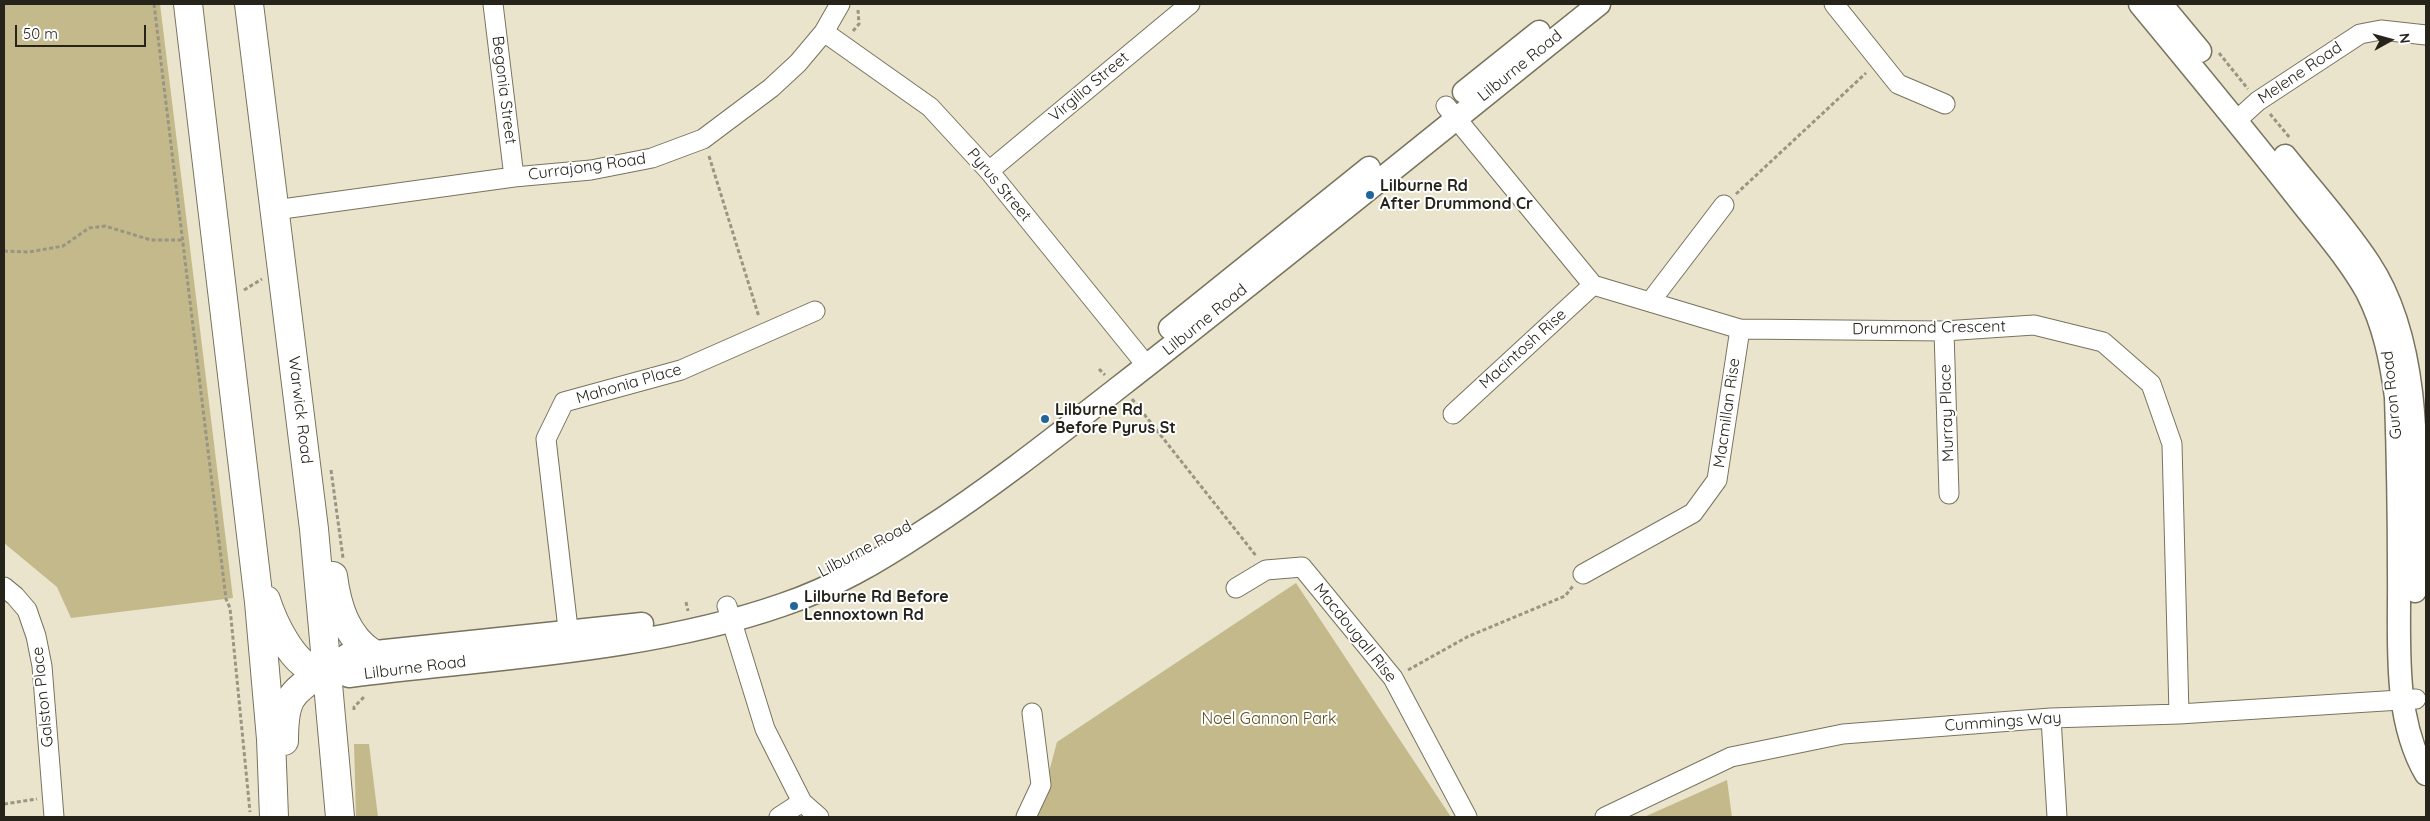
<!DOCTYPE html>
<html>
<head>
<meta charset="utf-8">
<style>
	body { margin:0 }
	#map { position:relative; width:2430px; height:821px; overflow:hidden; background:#eae4cc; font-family:Quicksand,sans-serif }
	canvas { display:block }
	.frame { position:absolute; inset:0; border:5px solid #25231a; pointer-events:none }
	.north { position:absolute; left:2365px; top:15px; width:50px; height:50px; -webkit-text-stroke:4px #fff; paint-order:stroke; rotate:83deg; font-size:14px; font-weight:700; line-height:20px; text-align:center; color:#25231a }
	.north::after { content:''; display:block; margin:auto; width:18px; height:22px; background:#25231a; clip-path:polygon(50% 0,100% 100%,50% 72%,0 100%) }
	.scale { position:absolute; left:15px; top:25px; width:131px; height:22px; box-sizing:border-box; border:2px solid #25231a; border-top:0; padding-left:6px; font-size:15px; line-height:18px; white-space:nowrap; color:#25231a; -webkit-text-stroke:4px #fff; paint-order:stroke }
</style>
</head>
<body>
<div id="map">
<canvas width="2430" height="821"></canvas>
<div class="frame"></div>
<div class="north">N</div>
<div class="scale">50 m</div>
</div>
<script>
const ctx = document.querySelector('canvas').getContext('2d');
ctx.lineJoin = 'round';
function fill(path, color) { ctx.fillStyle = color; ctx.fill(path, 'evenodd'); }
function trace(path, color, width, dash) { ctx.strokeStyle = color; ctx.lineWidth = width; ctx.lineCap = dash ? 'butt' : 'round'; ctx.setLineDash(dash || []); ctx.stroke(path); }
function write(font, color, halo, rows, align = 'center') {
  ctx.font = font + ' Quicksand,sans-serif'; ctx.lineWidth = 4; ctx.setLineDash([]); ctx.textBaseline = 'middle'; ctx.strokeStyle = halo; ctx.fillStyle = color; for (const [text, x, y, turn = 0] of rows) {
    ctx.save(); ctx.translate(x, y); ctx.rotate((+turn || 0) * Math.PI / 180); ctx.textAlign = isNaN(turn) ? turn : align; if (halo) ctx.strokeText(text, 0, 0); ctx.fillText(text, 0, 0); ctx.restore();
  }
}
fill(new Path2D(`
	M4 4H160L233 598 71 618 57 587 4 543Z
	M1296 583 1451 817H1037L1057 742Z
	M354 744H369L378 817H356Z
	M1727 780 1732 817H1644Z`), '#c4b98b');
const minor = new Path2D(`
	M493 4 514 177
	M1834 4 1898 84 1945 104
	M824 32 930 107 989 171 1147 366
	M1446 106 1593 285 1740 329 1944 331 2034 325 2103 342 2151 384 2172 444 2179 714
	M2237 120 2258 101 2360 34 2381 30 2426 35
	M989 171 1190 4
	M275 210 514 177 591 170 652 158 703 139 771 88 798 63 824 32 840 4
	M1650 302 1724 205
	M1944 331 1949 494
	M1453 414 1593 285
	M1583 574 1693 513 1717 480 1740 329
	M4 587 15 596 27 610 36 636 42 666 54 817
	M1236 588 1266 570 1302 567 1393 678 1467 817
	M727 606 765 729 802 802 819 817
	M570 646 546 439 564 402 681 370 815 311
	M2051 718 2057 817
	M779 817 802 802
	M1026 817 1041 785 1032 713
	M1605 817 1731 757 1843 734 2051 718 2179 714 2416 699`);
const tertiary = new Path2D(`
	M2140 4C2193 68 2246 132 2297 197 2321 228 2348 258 2367 292 2384 325 2391 360 2396 397 2398 455 2399 514 2399 573 2400 638 2392 716 2426 774
	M2161 4 2200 51
	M1464 92 1539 32
	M2285 156C2313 191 2344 225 2369 263 2428 352 2414 488 2415 591
	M1170 328 1369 168
	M328 668 349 676C489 658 647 652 782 605 833 588 879 561 924 531 992 487 1054 438 1118 388 1280 262 1439 132 1599 4
	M328 668 347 655 642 624`);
const primary = new Path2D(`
	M188 4 259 602 271 739 274 817
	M249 4 314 529 340 817
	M333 576C337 606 346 636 372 653
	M266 600C272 619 293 667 316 669 320 670 325 668 328 668
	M284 741C284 694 292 693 328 668`);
trace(minor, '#78735e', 21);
trace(tertiary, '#78735e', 25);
trace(primary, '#78735e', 30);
trace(new Path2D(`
	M154 4 226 599 230 608 250 812
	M853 31 859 24 858 10
	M2219 53 2248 89
	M2270 114 2290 138
	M709 156 759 317
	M1736 194 1866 73
	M4 251 29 252 63 246 89 228 105 226 151 240H183
	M244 290 262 279
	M1099 369 1105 375
	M1132 399 1257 557
	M331 470 343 558
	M686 602 688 611
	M1408 670 1467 637 1565 596 1573 586
	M354 710V707L364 697
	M4 804 37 799`), '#999583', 3, [4, 2.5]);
trace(minor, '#fff', 19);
trace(tertiary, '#fff', 22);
trace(primary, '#fff', 28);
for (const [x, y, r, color] of [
	[1370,195,5,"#21669b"],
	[1045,419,5,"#21669b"],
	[794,606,5,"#21669b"]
]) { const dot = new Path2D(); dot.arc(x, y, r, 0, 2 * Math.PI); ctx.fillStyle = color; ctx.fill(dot); trace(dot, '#fff', 2); }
write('16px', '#25231a', '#fff', [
	["Lilburne Road",1520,66,-39],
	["Melene Road",2300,73,-34],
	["Virgilia Street",1089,87,-40],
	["Begonia Street",504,90,83],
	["Currajong Road",587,167,-8],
	["Pyrus Street",999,185,50],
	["Lilburne Road",1205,320,-39],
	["Drummond Crescent",1929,328,-1],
	["Macintosh Rise",1523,349,-42],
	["Mahonia Place",629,384,-16],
	["Guron Road",2392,395,-96],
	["Warwick Road",300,410,83],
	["Macmillan Rise",1727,413,-82],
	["Murray Place",1947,413,-92],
	["Lilburne Road",865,549,-28],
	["Macdougall Rise",1355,633,51],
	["Lilburne Road",415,668,-7],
	["Galston Place",43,697,-96],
	["Cummings Way",2003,722,-4]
]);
write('bold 16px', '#25231a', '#fff', [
	["Lilburne Rd",1380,186],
	["After Drummond Cr",1380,204],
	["Lilburne Rd",1055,410],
	["Before Pyrus St",1055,428],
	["Lilburne Rd Before",804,597],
	["Lennoxtown Rd",804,615]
], 'left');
write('16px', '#594d1a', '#fff', [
	["Noel Gannon Park",1269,719]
]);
</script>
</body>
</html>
